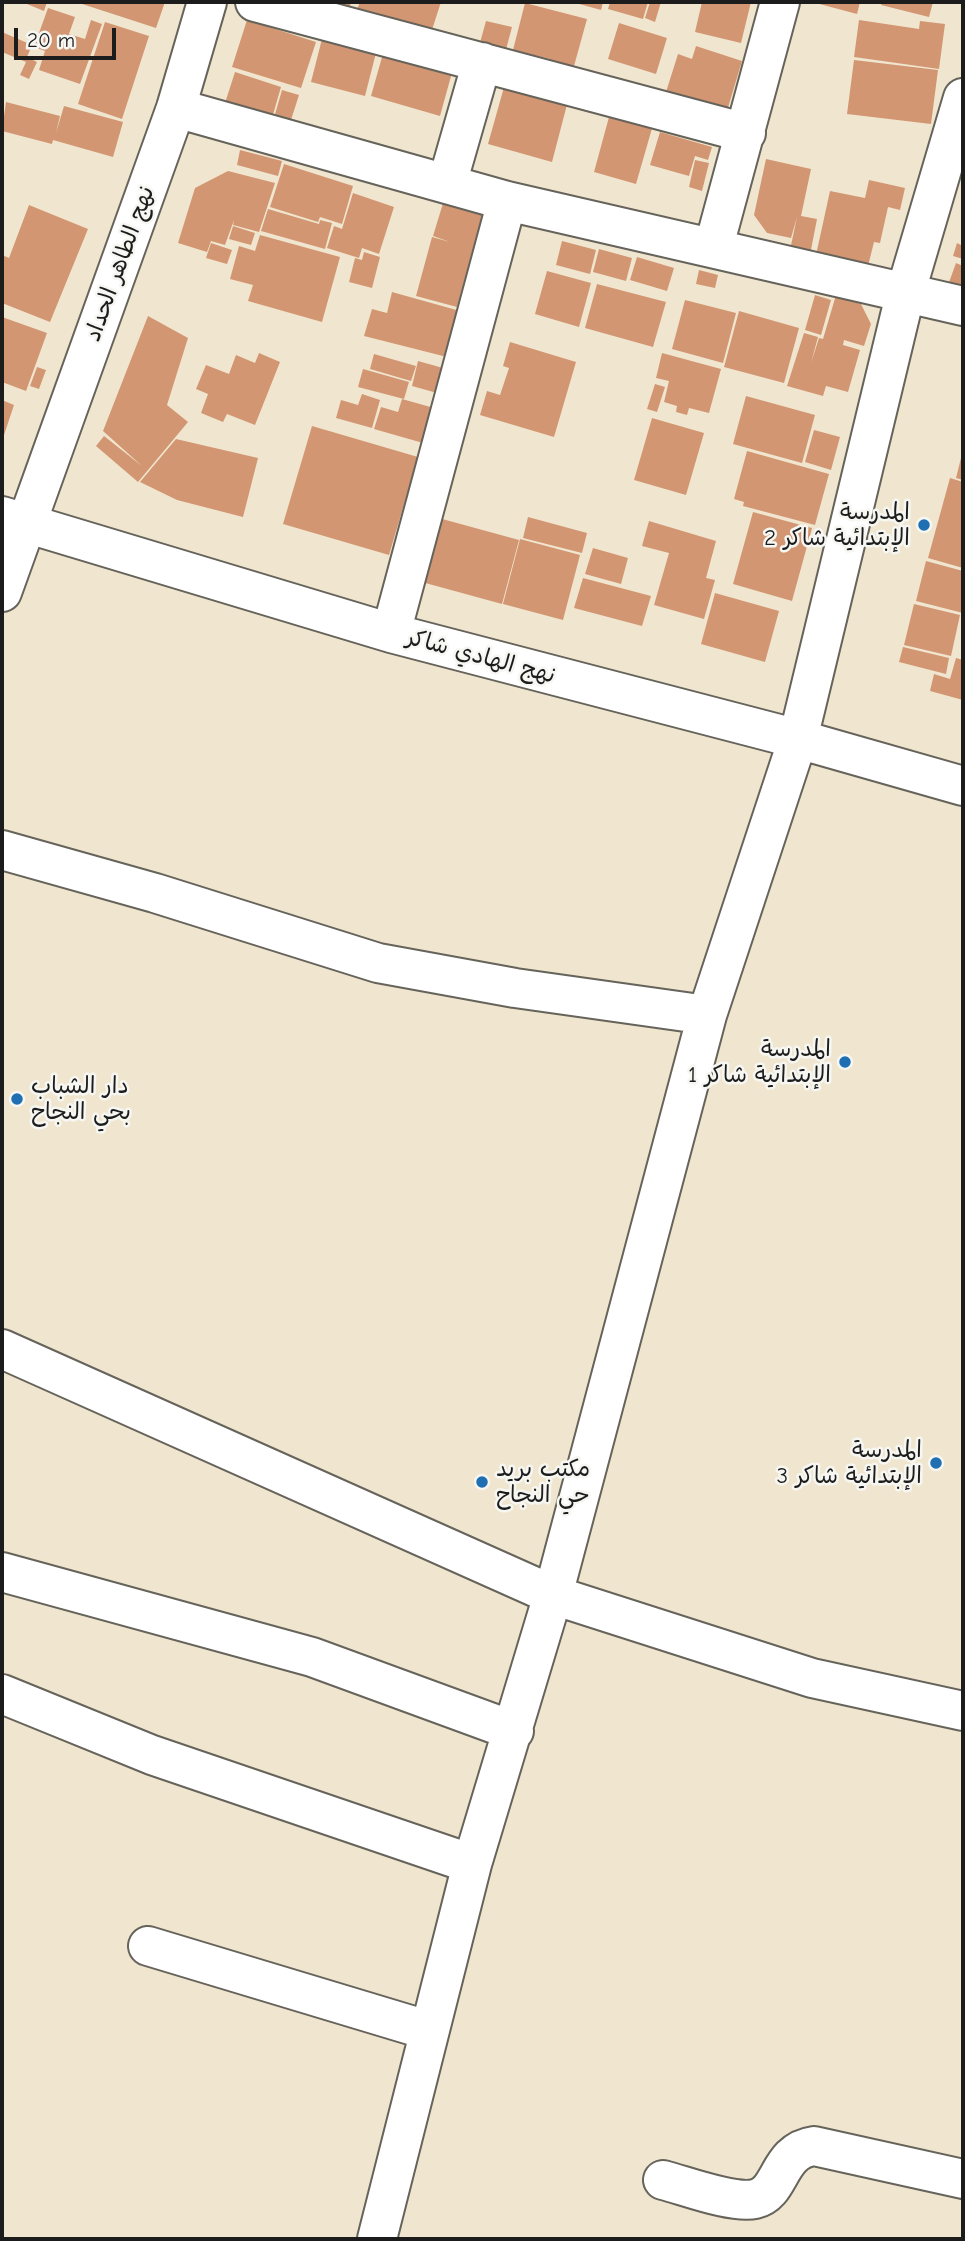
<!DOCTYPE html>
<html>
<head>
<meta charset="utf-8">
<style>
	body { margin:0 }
	#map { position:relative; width:965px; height:2241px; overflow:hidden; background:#f0e6cf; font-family:"Comic Neue",sans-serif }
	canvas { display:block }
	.frame { position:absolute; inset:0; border:4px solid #1c1c1c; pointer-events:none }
	.scale { position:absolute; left:14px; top:28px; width:102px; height:32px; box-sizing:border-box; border:4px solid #1c1c1c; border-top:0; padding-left:9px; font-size:21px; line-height:24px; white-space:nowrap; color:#1c1c1c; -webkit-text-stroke:5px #f6f6f2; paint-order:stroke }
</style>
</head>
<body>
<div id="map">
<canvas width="965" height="2241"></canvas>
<div class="frame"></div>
<div class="scale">20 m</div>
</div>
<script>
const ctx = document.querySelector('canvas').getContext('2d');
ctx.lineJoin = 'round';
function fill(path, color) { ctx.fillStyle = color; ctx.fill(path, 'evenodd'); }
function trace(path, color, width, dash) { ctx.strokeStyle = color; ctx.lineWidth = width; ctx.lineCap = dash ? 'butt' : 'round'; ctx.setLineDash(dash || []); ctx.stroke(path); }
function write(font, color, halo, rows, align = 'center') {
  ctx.font = font + ' "Comic Neue","Playpen Sans Arabic",sans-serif'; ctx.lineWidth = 5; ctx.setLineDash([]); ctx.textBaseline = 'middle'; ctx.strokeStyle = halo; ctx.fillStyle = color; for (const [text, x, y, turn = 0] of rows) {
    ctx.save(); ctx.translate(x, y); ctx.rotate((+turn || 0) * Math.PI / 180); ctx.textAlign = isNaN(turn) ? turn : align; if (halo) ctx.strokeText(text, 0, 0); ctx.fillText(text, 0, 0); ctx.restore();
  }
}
fill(new Path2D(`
	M22 2H47L44 11Z
	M76 2H165L156 28Z
	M325 2H351L348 13Z
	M360 2H441L430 36 356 12Z
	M572 2H603L601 10Z
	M610 2H648L643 19 608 9Z
	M650 2H661L655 22 645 18Z
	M702 2H751L741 43 695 32Z
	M812 2H860L857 14Z
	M882 2H933L929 17 881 5Z
	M525 3 587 19 571 77 547 71 550 59 513 50Z
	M48 8 75 17 69 34 85 39 91 20 102 24 80 84 39 70 45 51 34 47Z
	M247 20 316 42 301 88 232 67Z
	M859 20 919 29 920 21 945 24 939 69 854 57Z
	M486 21 512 27 504 57 478 50Z
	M105 22 149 36 122 119 78 104Z
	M619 23 667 38 656 74 608 59Z
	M2 32 32 45 27 57 37 62 29 79 20 75 26 62 2 52Z
	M323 35 377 49 365 96 311 82Z
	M696 46 742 61 727 111 666 92 678 54 692 59Z
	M384 50 453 69 440 116 371 96Z
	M854 60 938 70 931 124 847 114Z
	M235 72 281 87 272 118 225 103Z
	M506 80 569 97 552 162 488 144Z
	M282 90 299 95 290 123 274 118Z
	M6 102 60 116 56 133 64 106 123 122 113 157 53 140 52 144 2 131Z
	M612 106 655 118 636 184 594 172Z
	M660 132 712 147 708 160 695 156 689 176 650 165Z
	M240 150 282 161 278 176 237 165Z
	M766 159 811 169 801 216 817 219 810 255 790 250 797 217 791 238 767 233 754 215Z
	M695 160 709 163 702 191 689 187Z
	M284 164 353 186 342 224 320 217 318 222 270 207Z
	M228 171 275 183 259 232 233 225 234 220 225 245 211 241 207 252 178 243 195 188Z
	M869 180 905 188 900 210 888 207 880 243 874 242 868 266 816 255 830 191 865 198Z
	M353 193 394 207 379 254 362 248 359 258 327 248 334 226 342 229Z
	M444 200 483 212 457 307 416 296 432 237 450 242 433 236Z
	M29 205 88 229 50 322 2 303V255L9 258Z
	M268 209 319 224 320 220 332 223 325 249 261 231Z
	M233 226 255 233 251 245 229 239Z
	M260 235 340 257 322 322 248 301 253 285 230 279 239 246 255 251Z
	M562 241 596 250 590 274 556 265Z
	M211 243 232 250 227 264 206 258Z
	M957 243 963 246V259L953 256Z
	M599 249 632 258 626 281 593 272Z
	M364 252 380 257 372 288 349 282 355 258 362 260Z
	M637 257 674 268 667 291 630 280Z
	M956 263 963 266V290L948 285Z
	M699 270 718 275 715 288 696 284Z
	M547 271 591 283 579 327 535 314Z
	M597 284 666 302 653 347 585 328Z
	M392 292 460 311 447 357 364 336 372 309 387 313Z
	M815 295 831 300 821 335 805 330Z
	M836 295 861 304 871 324 864 346 844 340 843 345 860 350 848 392 826 386 823 396 787 386 804 333 818 337 811 363 819 338 823 339Z
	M685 300 736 313 723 363 672 349Z
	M739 311 799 328 784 383 724 367Z
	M148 316 188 338 167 405 188 422 138 482 96 446 104 436 142 466 103 431Z
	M2 317 47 333 26 391 2 382Z
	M510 342 576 362 554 437 480 415 487 391 500 395 509 368 503 366Z
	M259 353 280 362 255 425 227 414 223 422 201 413 208 394 196 389 206 365 229 374 236 355 255 363Z
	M662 353 721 369 709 413 689 408 687 415 676 412 677 406 664 402 669 381 656 378Z
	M374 354 416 366 411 381 370 369Z
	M418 361 443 368 437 393 412 386Z
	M37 367 46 370 39 389 30 386Z
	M363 369 409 382 404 399 358 387Z
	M655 384 665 387 657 412 647 409Z
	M362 394 380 400 372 428 336 418 341 400 358 405Z
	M746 396 815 415 802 463 733 444Z
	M402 399 434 408 423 443 374 429 381 407 398 412Z
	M2 400 14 405 2 441Z
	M652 418 704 433 686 495 634 480Z
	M312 426 418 457 389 555 283 524Z
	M814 430 840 437 831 470 805 462Z
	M176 439 258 458 243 517 177 500 140 482Z
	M747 451 829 474 815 525 743 506 744 502 734 499Z
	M962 454 963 455V480L956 478Z
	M950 478 963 482V568L928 558Z
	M753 512 812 528 792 601 733 584Z
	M435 517 519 540 502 604 418 581Z
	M528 517 587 533 582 553 523 538Z
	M649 521 716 541 706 578 715 580 704 619 654 605 669 553 642 546Z
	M520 539 580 555 563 620 503 604Z
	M593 548 628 558 621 584 585 574Z
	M926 561 963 571V613L916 601Z
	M583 578 651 596 642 626 574 608Z
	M715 593 779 611 765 662 701 644Z
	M914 604 960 615 951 656 904 645Z
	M903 647 949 658 946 674 899 662Z
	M956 658 963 660V700L930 691 934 674 950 679Z`), '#d39672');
const minor = new Path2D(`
	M255 2 746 133
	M176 108 507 201 963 306
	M447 184 482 62
	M714 246 780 2
	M2 516 391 633 798 739 963 786
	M2 592 176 108 207 2
	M391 633 507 201
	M2 850 155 893 378 963 515 988 707 1015
	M2 1349 553 1595 812 1678 963 1711
	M2 1572 312 1657 514 1731
	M2 1694 152 1755 472 1864
	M148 1946 427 2030
	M663 2180C686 2186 733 2204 755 2199 782 2193 777 2151 814 2146L963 2179
	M377 2239 472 1864 553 1595 707 1015 798 739 906 291 963 98`);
trace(minor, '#66635b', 42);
trace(minor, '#fff', 38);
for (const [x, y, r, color] of [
	[924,525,7,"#1f6fb2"],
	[845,1062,7,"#1f6fb2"],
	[17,1099,7,"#1f6fb2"],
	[936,1463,7,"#1f6fb2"],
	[482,1482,7,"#1f6fb2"]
]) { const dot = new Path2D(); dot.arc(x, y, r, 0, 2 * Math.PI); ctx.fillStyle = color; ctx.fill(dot); trace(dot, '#f6f6f2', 2.5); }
write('23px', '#1c1c1c', '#f6f6f2', [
	["نهج الطاهر الحداد",120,264,-70],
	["نهج الهادي شاكر",481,657,15]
]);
write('23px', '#1c1c1c', '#f6f6f2', [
	["المدرسة",910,512],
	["الإبتدائية شاكر 2",910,538],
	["المدرسة",831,1049],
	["الإبتدائية شاكر 1",831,1075],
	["دار الشباب",31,1086,"left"],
	["بحي النجاح",31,1112,"left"],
	["المدرسة",922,1450],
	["الإبتدائية شاكر 3",922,1476],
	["مكتب بريد",496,1469,"left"],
	["حي النجاح",496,1495,"left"]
], 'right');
</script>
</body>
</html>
